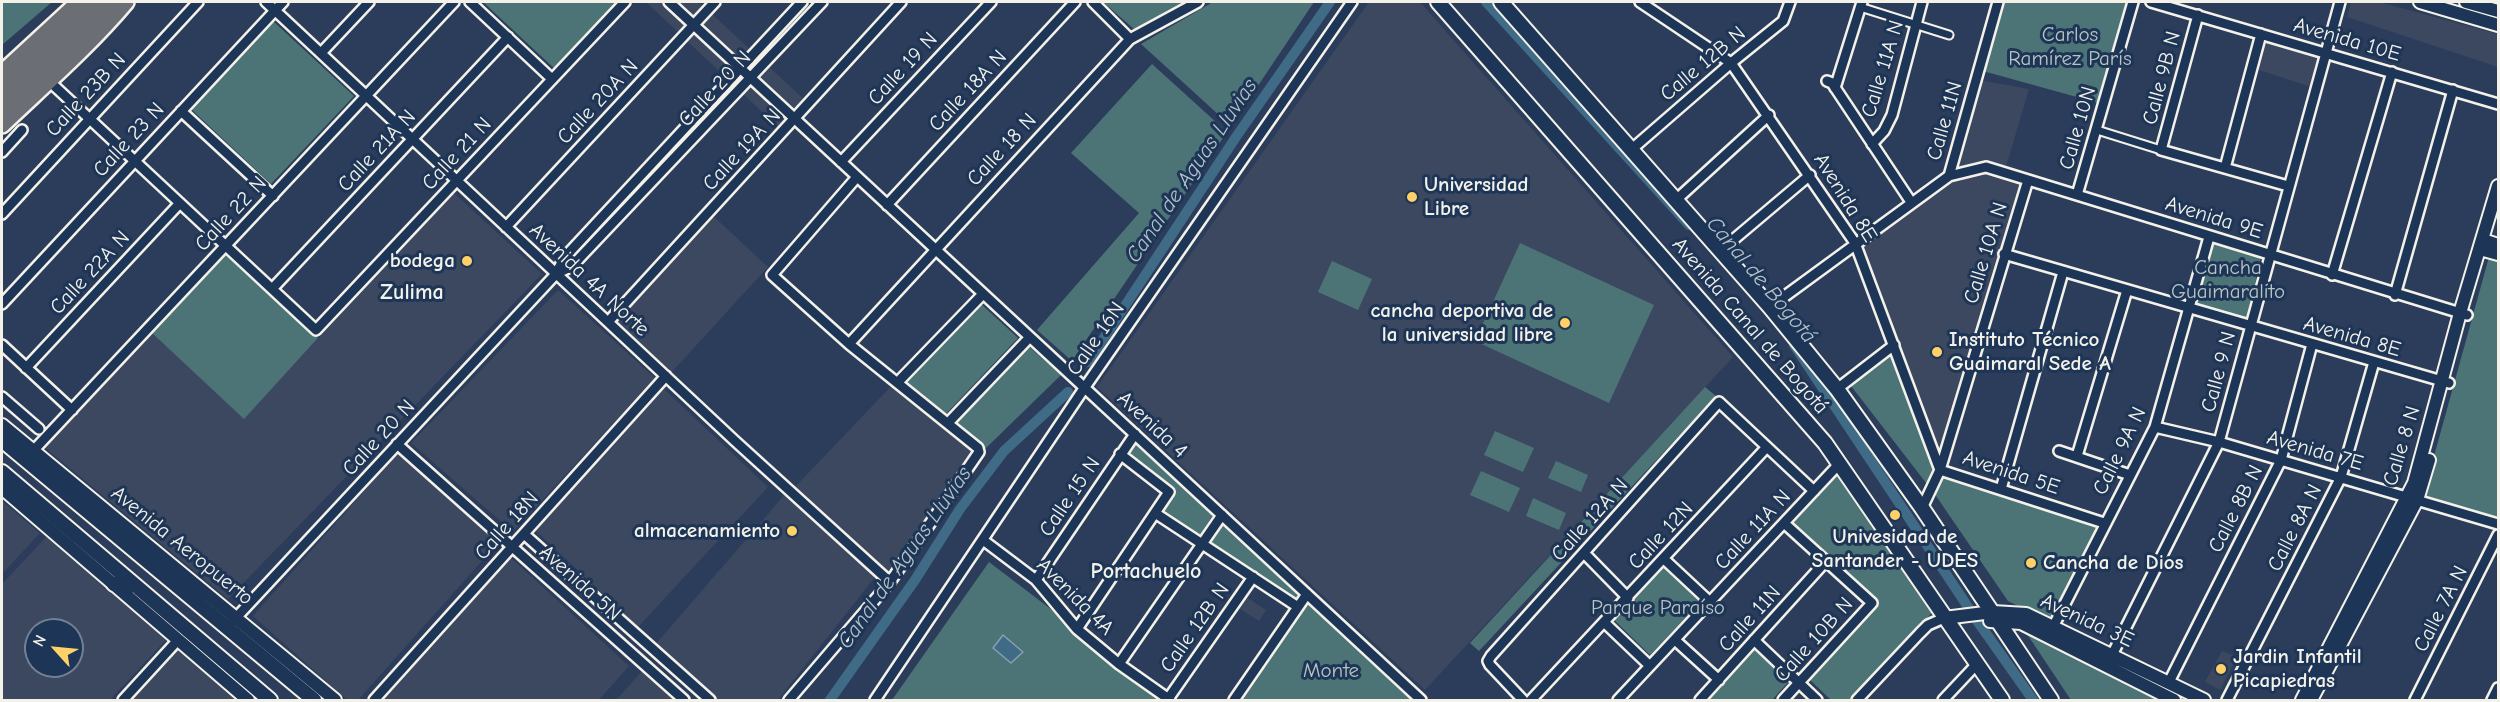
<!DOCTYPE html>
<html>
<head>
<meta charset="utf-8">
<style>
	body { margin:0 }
	#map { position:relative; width:2500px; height:702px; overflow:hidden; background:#2b3d5b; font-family:"Comic Neue",sans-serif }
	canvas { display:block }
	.frame { position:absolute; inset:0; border:3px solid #f4f1e8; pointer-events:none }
	.north { position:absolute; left:24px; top:618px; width:60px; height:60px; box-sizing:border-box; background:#1d3557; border:2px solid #738091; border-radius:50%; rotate:297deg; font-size:16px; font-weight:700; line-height:24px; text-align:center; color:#f4f1e8 }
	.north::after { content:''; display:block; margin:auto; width:21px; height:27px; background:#ffd166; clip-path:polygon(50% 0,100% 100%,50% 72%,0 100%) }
</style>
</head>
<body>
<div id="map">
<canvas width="2500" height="702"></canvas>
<div class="frame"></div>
<div class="north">N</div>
</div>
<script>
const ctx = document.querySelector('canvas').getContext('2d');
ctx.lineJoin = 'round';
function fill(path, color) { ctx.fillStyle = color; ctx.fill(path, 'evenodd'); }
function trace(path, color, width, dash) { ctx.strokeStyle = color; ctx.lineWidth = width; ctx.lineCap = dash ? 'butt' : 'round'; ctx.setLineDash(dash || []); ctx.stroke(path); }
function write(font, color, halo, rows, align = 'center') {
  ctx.font = font + ' "Comic Neue",sans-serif'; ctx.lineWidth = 6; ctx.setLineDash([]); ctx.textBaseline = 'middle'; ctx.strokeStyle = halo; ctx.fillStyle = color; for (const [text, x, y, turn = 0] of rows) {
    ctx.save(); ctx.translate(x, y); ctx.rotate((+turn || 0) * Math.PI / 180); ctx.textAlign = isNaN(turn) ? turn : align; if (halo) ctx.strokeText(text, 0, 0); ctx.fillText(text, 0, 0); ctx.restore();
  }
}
fill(new Path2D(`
	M646 2H699L807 102 781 130Z
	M1369 2H1420L1733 357 1425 690 1097 387Z
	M2351 2H2379L2498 34V67L2347 17Z
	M2264 33 2324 53 2314 88 2253 68Z
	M1979 80 2029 89 2006 167 1985 161 1954 170Z
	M1984 173 2024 180 1940 461 1862 243 1952 180Z
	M454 193 542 274 228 599 44 447 152 333 244 418Z
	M709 212 768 267 671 373 612 319Z
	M558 290 655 378 513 532 411 443Z
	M895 382 950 432 977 452 887 576 794 488Z
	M664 389 768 487 638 627 535 530Z
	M398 453 498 543 358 700H347L253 616Z
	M786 493 875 577 778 700H713L654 646Z
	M2 501 40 533 2 574Z
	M47 536 166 640 110 700H2V584ZM36 630H72V666H36Z
	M509 556 629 666 599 700H382Z
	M1245 596 1266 610 1259 621 1237 607Z
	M174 642 242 700H120Z
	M2222 651 2237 657 2220 690 2205 682Z
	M642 671 673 700H616Z`), '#3c4760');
fill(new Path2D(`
	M2 2H52L2 45Z
	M483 2H620L556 70Z
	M1103 2H1191L1165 16 1134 29Z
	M1213 2H1314L1231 126 1141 44Z
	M2002 2H2130L2102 104 1983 71Z
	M273 21 354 96 271 184 191 109Z
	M1152 64 1227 132 1072 361 1037 330 1139 213 1071 153Z
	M2211 242 2261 257 2247 320 2194 304Z
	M1520 243 1654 305 1609 403 1475 341Z
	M224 253 318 338 244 419 152 333Z
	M2489 257 2498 260V517L2423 496Z
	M1332 261 1372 279 1358 310 1318 292Z
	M980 303 1018 338 943 417 905 382Z
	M1028 346 1061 375 985 449 953 424Z
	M1891 351 1937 469 1930 488 1848 382Z
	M1705 387 1716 396 1479 651 1470 643Z
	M1495 431 1534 448 1523 472 1484 455Z
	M1133 436 1214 513 1198 538 1156 509 1169 489 1122 452Z
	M1556 461 1588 475 1581 492 1548 478Z
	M1481 471 1520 488 1509 512 1470 495Z
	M1839 472 1940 604 1852 700H1831L1810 680 1877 605 1791 523Z
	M1942 474 2100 525 2050 622 2008 601 1934 493Z
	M1533 498 1566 513 1559 530 1526 516Z
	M1219 518 1302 594 1296 603 1204 541Z
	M989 562 1170 700H892Z
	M1666 562 1704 598 1650 655 1613 619Z
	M1307 594 1422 700H1234Z
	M2027 634 2155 693 2168 700H2071Z
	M1756 646 1792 678 1772 700H1706Z`), '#4c7477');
const water = new Path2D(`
	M1003 635 1023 652 1011 663 993 648Z`);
fill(water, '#406b87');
trace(water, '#88a1ae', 1.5);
trace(new Path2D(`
	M1486 2 1689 225
	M1794 345 1978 622 2033 700
	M1088 362 1236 137 1330 2
	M830 700 915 580 960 509 1004 451 1068 392`), '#406b87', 10);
const pedestrian = new Path2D(`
	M1860 7 1949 35
	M2097 130 2161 150`);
const minor = new Path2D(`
	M266 2 735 441 890 582
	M470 2 552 79
	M669 2 1421 700
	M1093 2 1130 39
	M1640 2 1731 63 1855 243 1940 470 2104 523
	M2151 2 2498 104
	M2198 15 2161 150 2288 186
	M321 53 369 2
	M49 81 316 330 625 2
	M1827 81 1832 83 1911 202
	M1835 88 1862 2
	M181 111 273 196
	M1872 144 1884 131 1892 115 1922 2
	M1632 149 1731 63 1783 21 1790 2
	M2 152 22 130
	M841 162 991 2
	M2225 168 2261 34
	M1949 176 1986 167 2467 315
	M2077 195 2133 2
	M1676 200 1769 115
	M887 205 1075 2
	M2 214 198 2
	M506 227 715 2
	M1720 251 1810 175
	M2004 254 2449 383
	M556 274 572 266 822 2
	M2332 275 2392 72
	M272 289 508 37
	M2395 295 2453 90
	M2 304 283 2
	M1770 307 1949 176 1998 2
	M608 322 901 2
	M849 344 1130 39 1198 2
	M2 345 72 410
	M26 368 180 203
	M898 382 983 294
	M1837 389 1894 345
	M2 397 39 429
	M948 423 1030 337
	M2155 427 2219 442 2498 524
	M397 444 684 700
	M33 451 454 2
	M2059 451 2130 475
	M2077 456 2127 290
	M2001 489 2063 272
	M1922 508 1940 470 2028 180
	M1155 513 1298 607
	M524 534 710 700
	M983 540 1036 580 1077 629 1119 664 1170 700
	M1585 554 1628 598
	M1664 559 1710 602
	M1036 580 1135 434
	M233 621 556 274 564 258 802 2
	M1605 623 1650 666
	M1077 629 1169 492 1120 454
	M2051 631 2155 427 2209 237
	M1675 640 1719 680
	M1754 640 1817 700
	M2110 659 2219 442 2340 2
	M1119 664 1222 515
	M2169 682 2281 460 2312 344
	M1168 699 1253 577
	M123 700 178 640
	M374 700 666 376
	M789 700 890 582 979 452 978 448 849 344 772 275 857 177
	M875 700 1085 387 1352 2
	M1234 700 1307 594
	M1523 700 1490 665 1488 661 1491 656 1719 402 1814 491
	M1531 700 1766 448
	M1618 700 1839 464
	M1700 700 1826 561
	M1783 700 1872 603 1784 523
	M1857 700 1920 633 1928 625 1944 618
	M1943 700 1976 665
	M2227 700 2341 477 2374 362
	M2415 700 2498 535
	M2492 700 2498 688`);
const tertiary = new Path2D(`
	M2420 2 2498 25
	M2466 2 2498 11
	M2483 240 2498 245
	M2480 249 2498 254
	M2 425 335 700
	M2 488 248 700
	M1944 618 1993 612 2026 614 2204 700
	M1990 621 2021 623 2031 628 2174 700
	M2302 700 2414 483 2460 313 2498 186
	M2311 700 2417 500 2429 460`);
const secondary = new Path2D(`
	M1438 2 1825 443 2002 700
	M1501 2 1770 307 1837 389 1922 508 2051 700
	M2 440 314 700
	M2 472 270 700
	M114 584 136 586`);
const primary = new Path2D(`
	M2 73 79 2
	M2 91 96 2
	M2 109 111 6
	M2 125C44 85 89 46 126 2`);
trace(pedestrian, '#f4f1e8', 11);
trace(minor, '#f4f1e8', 14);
trace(tertiary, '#f4f1e8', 16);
trace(secondary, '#f4f1e8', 18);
trace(primary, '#f4f1e8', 20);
trace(pedestrian, '#1d3557', 7);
trace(minor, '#1d3557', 9);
trace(tertiary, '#1d3557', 12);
trace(secondary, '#1d3557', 14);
trace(primary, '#6b6f75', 15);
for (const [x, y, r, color] of [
	[1412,197,6,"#ffd166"],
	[467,261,6,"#ffd166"],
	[1565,323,6,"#ffd166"],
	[1937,352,6,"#ffd166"],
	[1895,515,6,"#ffd166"],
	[792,531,6,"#ffd166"],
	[2031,563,6,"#ffd166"],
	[2221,669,6,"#ffd166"]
]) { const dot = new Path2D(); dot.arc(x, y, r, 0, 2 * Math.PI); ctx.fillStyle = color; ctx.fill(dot); trace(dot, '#1d3557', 2); }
write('21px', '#b9c5c0', '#1d3557', [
	["Carlos",2070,35],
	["Ramírez París",2070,59],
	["Cancha",2228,268],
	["Guaimaralito",2228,292],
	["Parque Paraíso",1658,608],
	["Monte",1331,671]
]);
write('21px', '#f4f1e8', '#1d3557', [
	["Avenida 10E",2347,40,16],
	["Calle 12B N",1703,64,-40],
	["Calle 19 N",903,69,-47],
	["Calle 11A N",1883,69,-73],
	["Calle 9B N",2162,78,-75],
	["Calle 20 N",715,89,-47],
	["Calle 18A N",968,91,-47],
	["Calle 23B N",86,95,-47],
	["Calle 20A N",598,102,-47],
	["Calle 11N",1945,121,-74],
	["Calle 10N",2078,128,-74],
	["Calle 23 N",129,140,-47],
	["Calle 19A N",742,150,-47],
	["Calle 18 N",1002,150,-47],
	["Calle 21A N",377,151,-47],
	["Calle 21 N",457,154,-47],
	["Avenida 8E",1845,198,58],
	["Calle 22 N",231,214,-47],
	["Avenida 9E",2214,218,17],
	["Calle 10A N",1986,253,-73],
	["Calle 22A N",90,273,-47],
	["Avenida 4A Norte",589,280,43],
	["Avenida Canal de Bogotá",1750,326,49],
	["Avenida 8E",2352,337,16],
	["Calle 16N",1096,339,-55],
	["Calle 9 N",2219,372,-75],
	["Avenida 4",1152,425,43],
	["Calle 20 N",379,438,-47],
	["Calle 8 N",2402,446,-73],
	["Calle 9A N",2120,451,-64],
	["Avenida 7E",2315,451,16],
	["Avenida 5E",2011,473,18],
	["Calle 15 N",1070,497,-56],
	["Calle 8B N",2236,509,-63],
	["Calle 12A N",1590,520,-48],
	["Calle 18N",507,526,-48],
	["Calle 8A N",2295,528,-63],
	["Calle 11A N",1753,530,-47],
	["Calle 12N",1661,536,-47],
	["Avenida Aeropuerto",182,546,39],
	["Avenida 5N",580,583,42],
	["Avenida 4A",1075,597,45],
	["Calle 7A N",2441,609,-63],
	["Calle 11N",1750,619,-48],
	["Avenida 3E",2087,621,25],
	["Calle 12B N",1195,628,-55],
	["Calle 10B N",1814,640,-48]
]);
write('bold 21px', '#f4f1e8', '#1d3557', [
	["Universidad",1424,185],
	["Libre",1424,209],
	["bodega",455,261,"right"],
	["cancha deportiva de",1553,311,"right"],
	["la universidad libre",1553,335,"right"],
	["Instituto Técnico",1949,340],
	["Guaimaral Sede A",1949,364],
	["almacenamiento",780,531,"right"],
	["Univesidad de",1895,537,"center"],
	["Santander - UDES",1895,561,"center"],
	["Cancha de Dios",2043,563],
	["Jardin Infantil",2233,657],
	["Picapiedras",2233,681]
], 'left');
write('italic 22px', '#b5c2c6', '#1d3557', [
	["Canal de Aguas Lluvias",1192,171,-56],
	["Canal de Bogotá",1761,280,50],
	["Canal de Aguas Lluvias",905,558,-55]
]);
write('bold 22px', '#f4f1e8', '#1d3557', [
	["Zulima",412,293],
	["Portachuelo",1146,572]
]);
</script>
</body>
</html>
